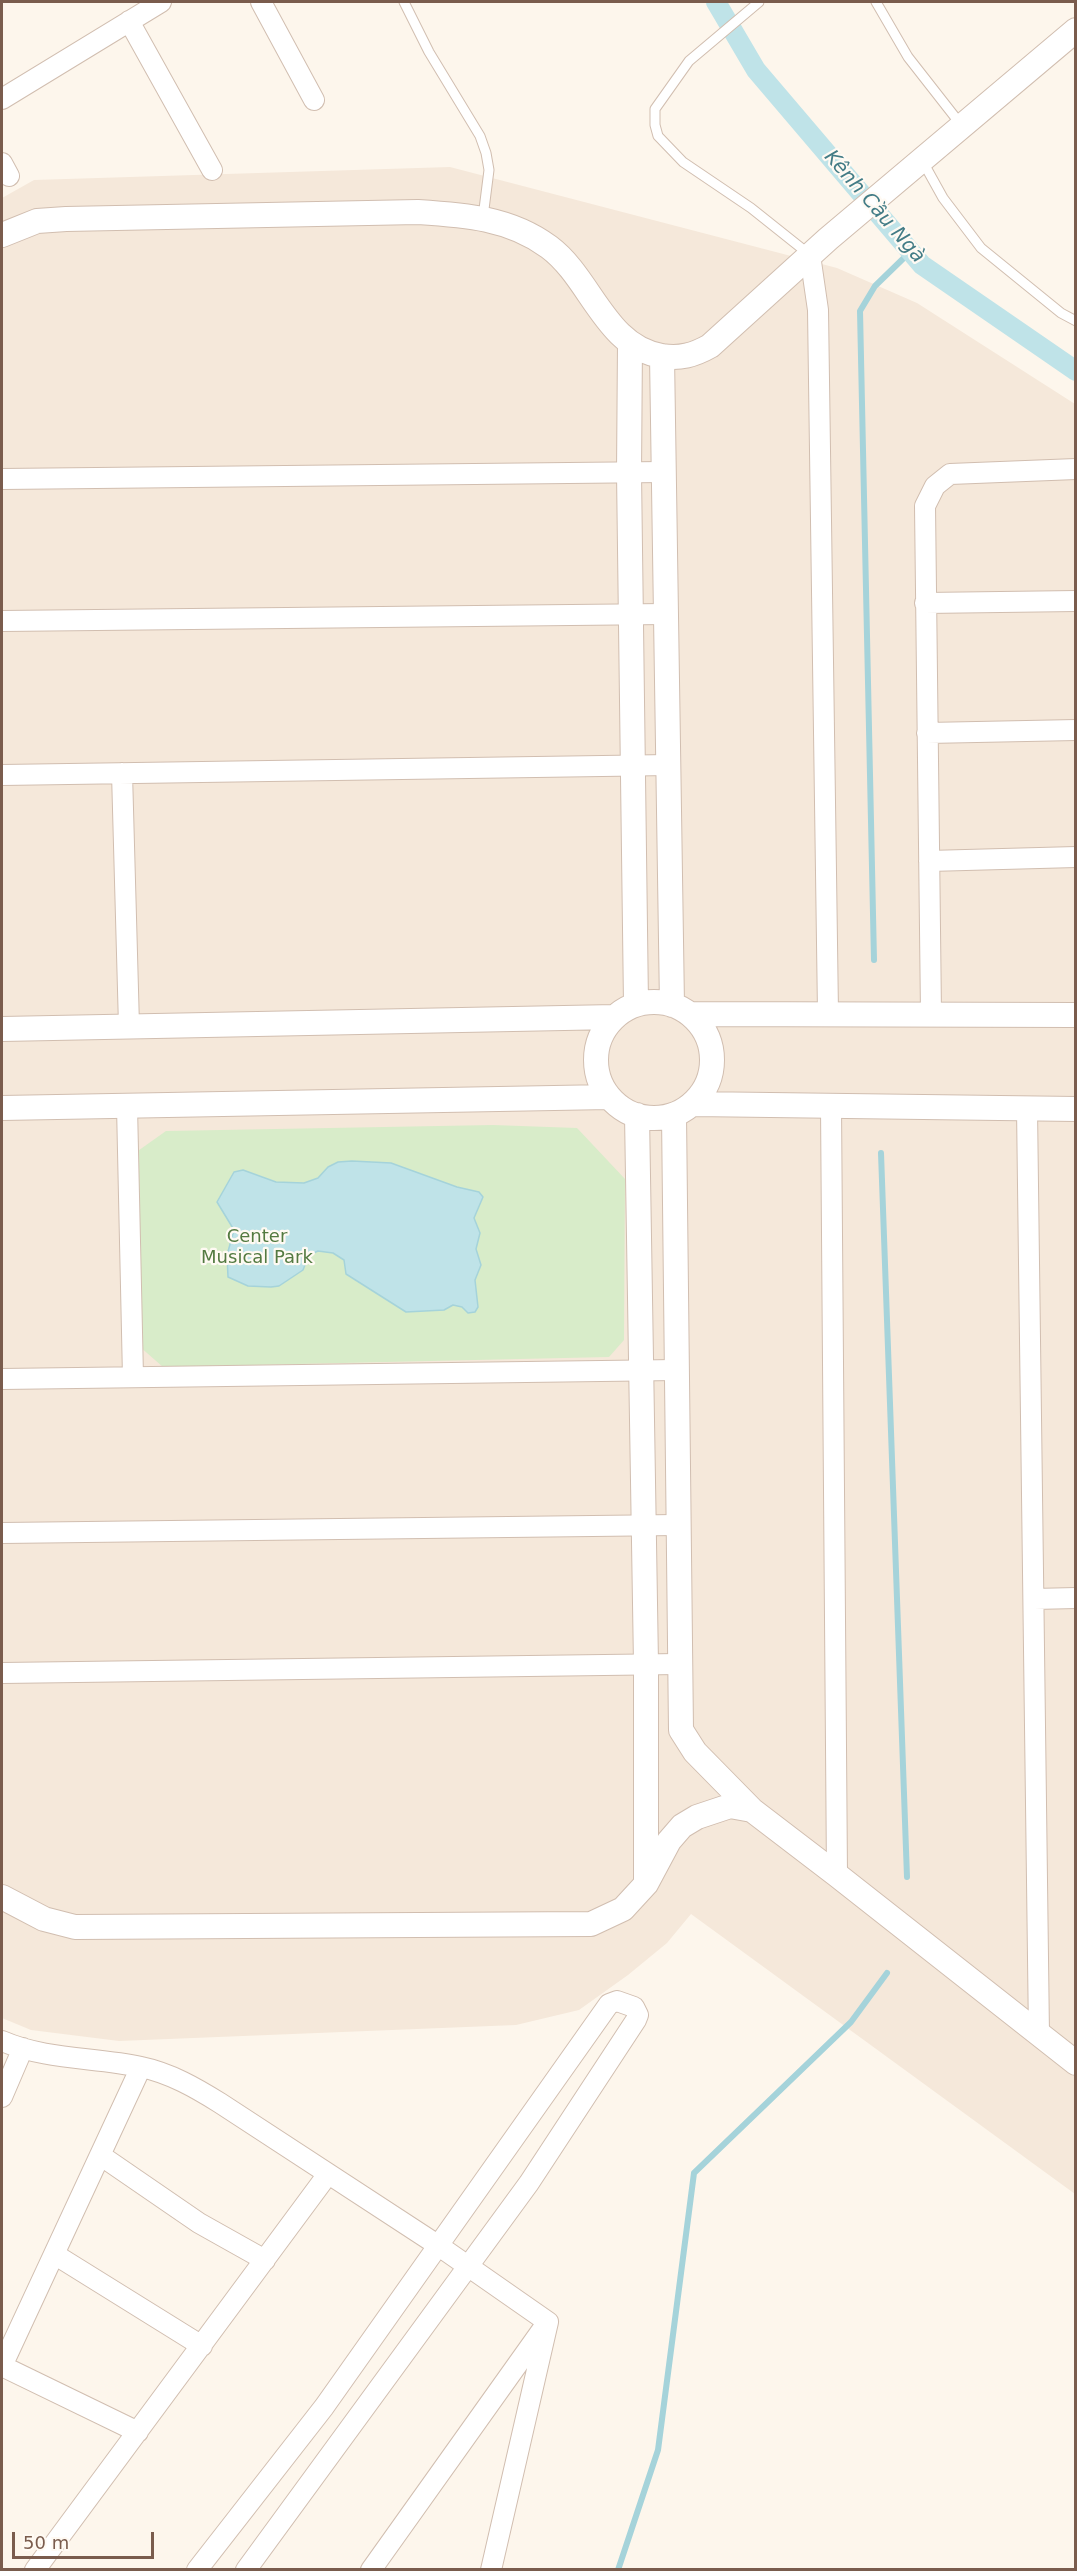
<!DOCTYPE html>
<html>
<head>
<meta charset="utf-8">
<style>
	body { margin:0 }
	#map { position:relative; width:1077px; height:2571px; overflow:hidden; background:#fdf6ec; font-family:"DejaVu Sans",sans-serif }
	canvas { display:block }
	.frame { position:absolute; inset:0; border:3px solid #7a5c4d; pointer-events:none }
	.scale { position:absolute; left:12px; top:2532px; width:142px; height:27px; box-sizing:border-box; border:3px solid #7a5c4d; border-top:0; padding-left:8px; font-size:18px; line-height:21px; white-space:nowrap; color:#7a5c4d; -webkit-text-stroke:4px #fffaf3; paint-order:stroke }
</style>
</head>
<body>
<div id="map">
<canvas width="1077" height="2571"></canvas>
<div class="frame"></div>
<div class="scale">50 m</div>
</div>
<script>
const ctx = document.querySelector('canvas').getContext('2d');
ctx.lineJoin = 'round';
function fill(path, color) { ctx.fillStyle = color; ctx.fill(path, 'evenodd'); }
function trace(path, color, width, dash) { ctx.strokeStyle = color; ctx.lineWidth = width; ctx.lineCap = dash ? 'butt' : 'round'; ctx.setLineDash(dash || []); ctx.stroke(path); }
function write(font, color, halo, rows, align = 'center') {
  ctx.font = font + ' "DejaVu Sans",sans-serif'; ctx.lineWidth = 4.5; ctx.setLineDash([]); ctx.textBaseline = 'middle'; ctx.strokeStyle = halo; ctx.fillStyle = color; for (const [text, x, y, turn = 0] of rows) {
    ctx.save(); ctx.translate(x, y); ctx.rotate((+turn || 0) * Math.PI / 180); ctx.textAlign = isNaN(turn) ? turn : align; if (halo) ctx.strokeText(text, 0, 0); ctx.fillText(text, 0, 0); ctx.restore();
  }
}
fill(new Path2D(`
	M450 167 837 268 917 303 1075 404V2194L691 1914 667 1943 628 1975 579 2010 516 2025 119 2041 31 2030 2 2018V198L34 180Z`), '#f5e8da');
fill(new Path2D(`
	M493 1125 577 1128 625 1179 624 1340 609 1357 163 1367 139 1346 135 1153 166 1131Z`), '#d8ecc9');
const water = new Path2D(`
	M352 1161 391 1163 457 1187 479 1192 483 1197 474 1218 480 1233 476 1249 481 1265 475 1280 478 1307 475 1312 468 1313 462 1307 453 1305 444 1310 406 1312 346 1274 344 1260 333 1253 318 1251 309 1255 303 1270 279 1286 271 1287 248 1286 228 1277 227 1255 234 1230 217 1202 234 1172 243 1170 276 1182 304 1183 318 1178 328 1167 338 1162Z`);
fill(water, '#bfe3e8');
trace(water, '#a5d3da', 1.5);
trace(new Path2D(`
	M874 960 860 311 875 286 911 251
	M881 1153 907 1877
	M618 2570 658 2450 694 2173 851 2022 887 1973`), '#a5d3da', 6);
trace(new Path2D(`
	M716 2 756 70 922 265 1076 371`), '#bfe3e8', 20);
const service = new Path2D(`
	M404 2 429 52 480 136 486 153 489 170 483 217
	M759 2 689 61 655 109V125L658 136 683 162 751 208 810 255
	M876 2 908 57 962 126
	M923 162 943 198 981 248 1061 313 1076 321`);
const minor = new Path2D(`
	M261 2 314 100
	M129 21 212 170
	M2 99 161 2
	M2 163 9 176
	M810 255 818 310 828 1013
	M2 479 663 472
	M925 603 1076 601
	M2 621 666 614
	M927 733 1076 730
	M122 773 129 1026
	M2 775 669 765
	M929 861 1076 857
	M931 1014 925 506 935 486 950 474 1076 469
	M127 1106 133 1377
	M831 1106 837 1875
	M1027 1108 1039 2035
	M2 1379 676 1370
	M2 1533 677 1525
	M1034 1599 1076 1598
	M2 1673 679 1664
	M2 2041C46 2060 94 2057 141 2067 170 2073 196 2088 220 2103L439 2246 548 2322 491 2570
	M2 2097 23 2048
	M100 2155 199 2223 265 2260
	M54 2254 202 2346
	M2 2366 141 2067
	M2 2366 138 2432
	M35 2570 328 2174
	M197 2570 324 2407 609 2004 617 2001 634 2007 638 2015 636 2020 529 2183 246 2570
	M371 2570 542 2330`);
const tertiary = new Path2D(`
	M2 235 37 221 66 219 418 212C465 215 510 218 549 247 591 278 605 347 662 356 680 359 694 355 710 346L828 239 1076 30
	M630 343 629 473 636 1004
	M662 356 672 1005
	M596 1060a58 58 0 1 1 116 0a58 58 0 1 1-116 0Z
	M690 1014 1076 1015
	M2 1029 615 1017
	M694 1104 1076 1109
	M2 1108 609 1097
	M637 1115 646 1664V1881
	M674 1115 681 1730 695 1752 752 1810
	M2 1897 44 1919 75 1927 591 1924 623 1909 646 1884 669 1841 682 1826 697 1817 730 1806 752 1810 837 1875 1076 2063`);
trace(service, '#d1beb0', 11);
trace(minor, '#d1beb0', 22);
trace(tertiary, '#d1beb0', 26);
trace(service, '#fff', 9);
trace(minor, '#fff', 20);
trace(tertiary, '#fff', 24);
write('18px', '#537a41', '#fffaf3', [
	["Center",257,1237],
	["Musical Park",257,1258]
]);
write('italic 20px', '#437c86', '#fffaf3', [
	["Kênh Cầu Ngà",874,207,49]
]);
</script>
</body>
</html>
